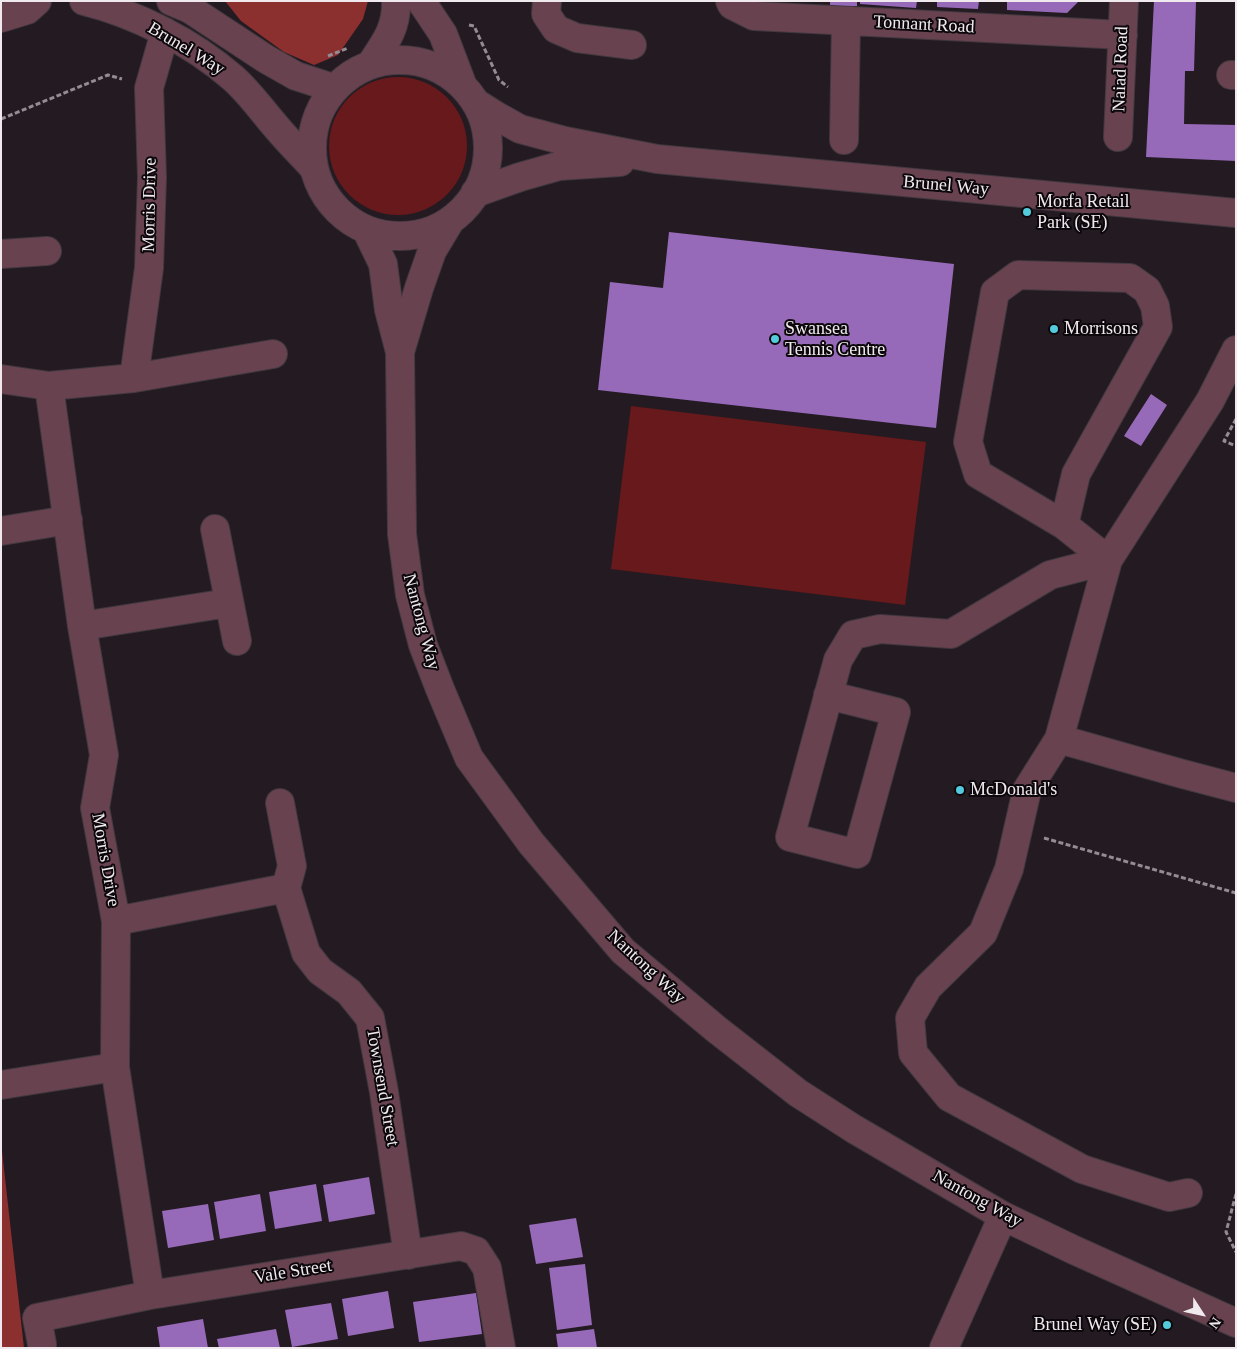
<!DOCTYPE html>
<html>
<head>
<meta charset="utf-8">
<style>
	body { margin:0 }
	#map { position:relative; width:1237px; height:1349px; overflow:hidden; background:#241b22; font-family:Georgia,serif }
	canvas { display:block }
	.frame { position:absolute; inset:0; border:2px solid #f0eaef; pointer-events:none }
	.north { position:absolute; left:1177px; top:1289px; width:50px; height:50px; -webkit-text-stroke:4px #0b070a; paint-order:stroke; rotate:125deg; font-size:14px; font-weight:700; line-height:20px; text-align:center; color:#f0eaef }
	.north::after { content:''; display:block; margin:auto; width:18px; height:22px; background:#f0eaef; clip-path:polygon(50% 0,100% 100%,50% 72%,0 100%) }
</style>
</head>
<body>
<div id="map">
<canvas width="1237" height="1349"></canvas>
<div class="frame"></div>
<div class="north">N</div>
</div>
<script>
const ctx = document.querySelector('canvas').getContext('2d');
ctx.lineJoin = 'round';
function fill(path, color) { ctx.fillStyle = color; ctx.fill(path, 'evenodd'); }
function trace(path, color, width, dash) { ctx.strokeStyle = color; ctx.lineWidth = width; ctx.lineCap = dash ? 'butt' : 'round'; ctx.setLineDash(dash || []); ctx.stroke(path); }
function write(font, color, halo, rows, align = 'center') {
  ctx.font = font + ' Georgia,serif'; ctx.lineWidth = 4; ctx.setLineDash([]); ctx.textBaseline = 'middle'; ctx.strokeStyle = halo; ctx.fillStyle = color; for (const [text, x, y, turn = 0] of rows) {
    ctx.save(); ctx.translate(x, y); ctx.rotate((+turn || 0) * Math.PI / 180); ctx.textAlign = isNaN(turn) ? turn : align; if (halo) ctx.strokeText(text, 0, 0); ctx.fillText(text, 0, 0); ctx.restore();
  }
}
fill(new Path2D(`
	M329 146a69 69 0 1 1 138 0a69 69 0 1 1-138 0Z
	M631 406 926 442 905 605 611 569Z`), '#67191b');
fill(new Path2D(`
	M225 1H368L363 19 338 55 314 65 284 52 241 21Z
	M1 1142 24 1348H1Z`), '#8b2f2f');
fill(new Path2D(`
	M830 1H857V6H830Z
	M860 1H917L916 8 860 4Z
	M937 1H979L978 9 937 7Z
	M1007 1H1079L1067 13 1007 10Z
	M1154 1H1196L1194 71H1185L1184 124 1236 125V161L1146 157Z
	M669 232 954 264 936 428 598 390 610 282 663 288Z
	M1151 394 1167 405 1141 446 1124 436Z
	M369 1177 375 1214 329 1222 323 1185Z
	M316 1184 322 1221 275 1229 269 1192Z
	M260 1194 266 1231 220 1239 214 1202Z
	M208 1204 214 1240 168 1248 162 1211Z
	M576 1218 583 1257 536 1264 529 1225Z
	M585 1264 592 1325 557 1330 549 1268Z
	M388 1291 394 1328 348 1336 342 1299Z
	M476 1293 482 1334 419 1342 413 1302Z
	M331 1303 338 1339 292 1347 285 1310Z
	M203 1319 208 1348H160L157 1327Z
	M276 1329 280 1348H219L217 1339Z
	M594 1329 597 1348H558L556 1334Z`), '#976ab9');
const minor = new Path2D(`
	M84 1C136 14 192 42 233 78 250 93 263 112 278 129 289 142 301 154 312 166
	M171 1 190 9 266 59 296 76 333 88
	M421 1 443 34 462 84
	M547 1 546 14 556 29 577 38 632 45
	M730 1 732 5 754 16 1123 35
	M1 18 27 10 37 1
	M312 148a88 88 0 1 1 176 0a88 88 0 1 1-176 0Z
	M371 64C385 43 397 28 396 1
	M1231 75H1236
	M476 103 495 115 520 129 565 141 657 159 1236 213
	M1118 137 1124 1
	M844 140 846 21
	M475 193 520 177 559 166 620 162
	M367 231 383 264 389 310 400 352 402 534 410 595 423 645 440 689 469 758 531 843 623 951 716 1029 798 1093 854 1129 1003 1216 1074 1250 1236 1323
	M1 254 47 251
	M400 352 419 288 432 251 450 221
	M134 378 273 354
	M1 379 49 386
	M1064 525 1076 474 1158 327 1155 306 1147 290 1130 278 1018 275 995 292 968 442 978 474 1064 525 1108 560
	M215 529 237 641
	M1 531 68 520
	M82 626 228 603
	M828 695 896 712 857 854 790 837 838 660 853 635 880 629 951 634 1050 575 1108 560
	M1059 739 1179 773 1236 788
	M286 888 306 953 320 971 349 992 370 1018 384 1092 408 1255
	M116 921 286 888 292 866 280 803
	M1 1085 115 1067
	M1188 1193 1169 1197 1082 1169 949 1097 913 1053 910 1018 928 987 983 933 1009 869 1027 790 1059 739 1108 560 1210 401 1236 350
	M150 1295 115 1067 116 921 95 808 104 755 82 626 49 386 134 378 149 268 152 177 149 88 165 32
	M42 1344 37 1318 150 1295 461 1246 476 1251 487 1268 501 1348
	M944 1348 1003 1216`);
trace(minor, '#41383f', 30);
trace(new Path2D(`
	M469 25 474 26 499 80 508 87
	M328 56 348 48
	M1 119 108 75 122 79
	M1236 419 1224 441 1236 446
	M1044 838 1236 893
	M1236 1194 1226 1232 1236 1252`), '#938c92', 3, [5, 2.5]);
trace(minor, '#69424f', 28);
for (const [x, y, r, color] of [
	[1027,212,5,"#54cadd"],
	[1054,329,5,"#54cadd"],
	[775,339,5,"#54cadd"],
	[960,790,5,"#54cadd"],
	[1167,1325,5,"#54cadd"]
]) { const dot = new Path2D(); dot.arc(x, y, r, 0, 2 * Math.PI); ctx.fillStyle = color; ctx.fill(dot); trace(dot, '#0b070a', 2); }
write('18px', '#f0eaef', '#0b070a', [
	["Tonnant Road",924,25,3],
	["Brunel Way",186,49,31],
	["Naiad Road",1121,69,-88],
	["Brunel Way",946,186,5],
	["Morris Drive",150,205,-89],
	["Nantong Way",421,622,75],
	["Morris Drive",105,860,80],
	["Nantong Way",646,967,43],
	["Townsend Street",382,1087,80],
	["Nantong Way",977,1199,29],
	["Vale Street",293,1272,-9]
]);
write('18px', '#f0eaef', '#0b070a', [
	["Morfa Retail",1037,202],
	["Park (SE)",1037,223],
	["Swansea",785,329],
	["Tennis Centre",785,350],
	["Morrisons",1064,329],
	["McDonald's",970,790],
	["Brunel Way (SE)",1157,1325,"right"]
], 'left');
</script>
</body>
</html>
